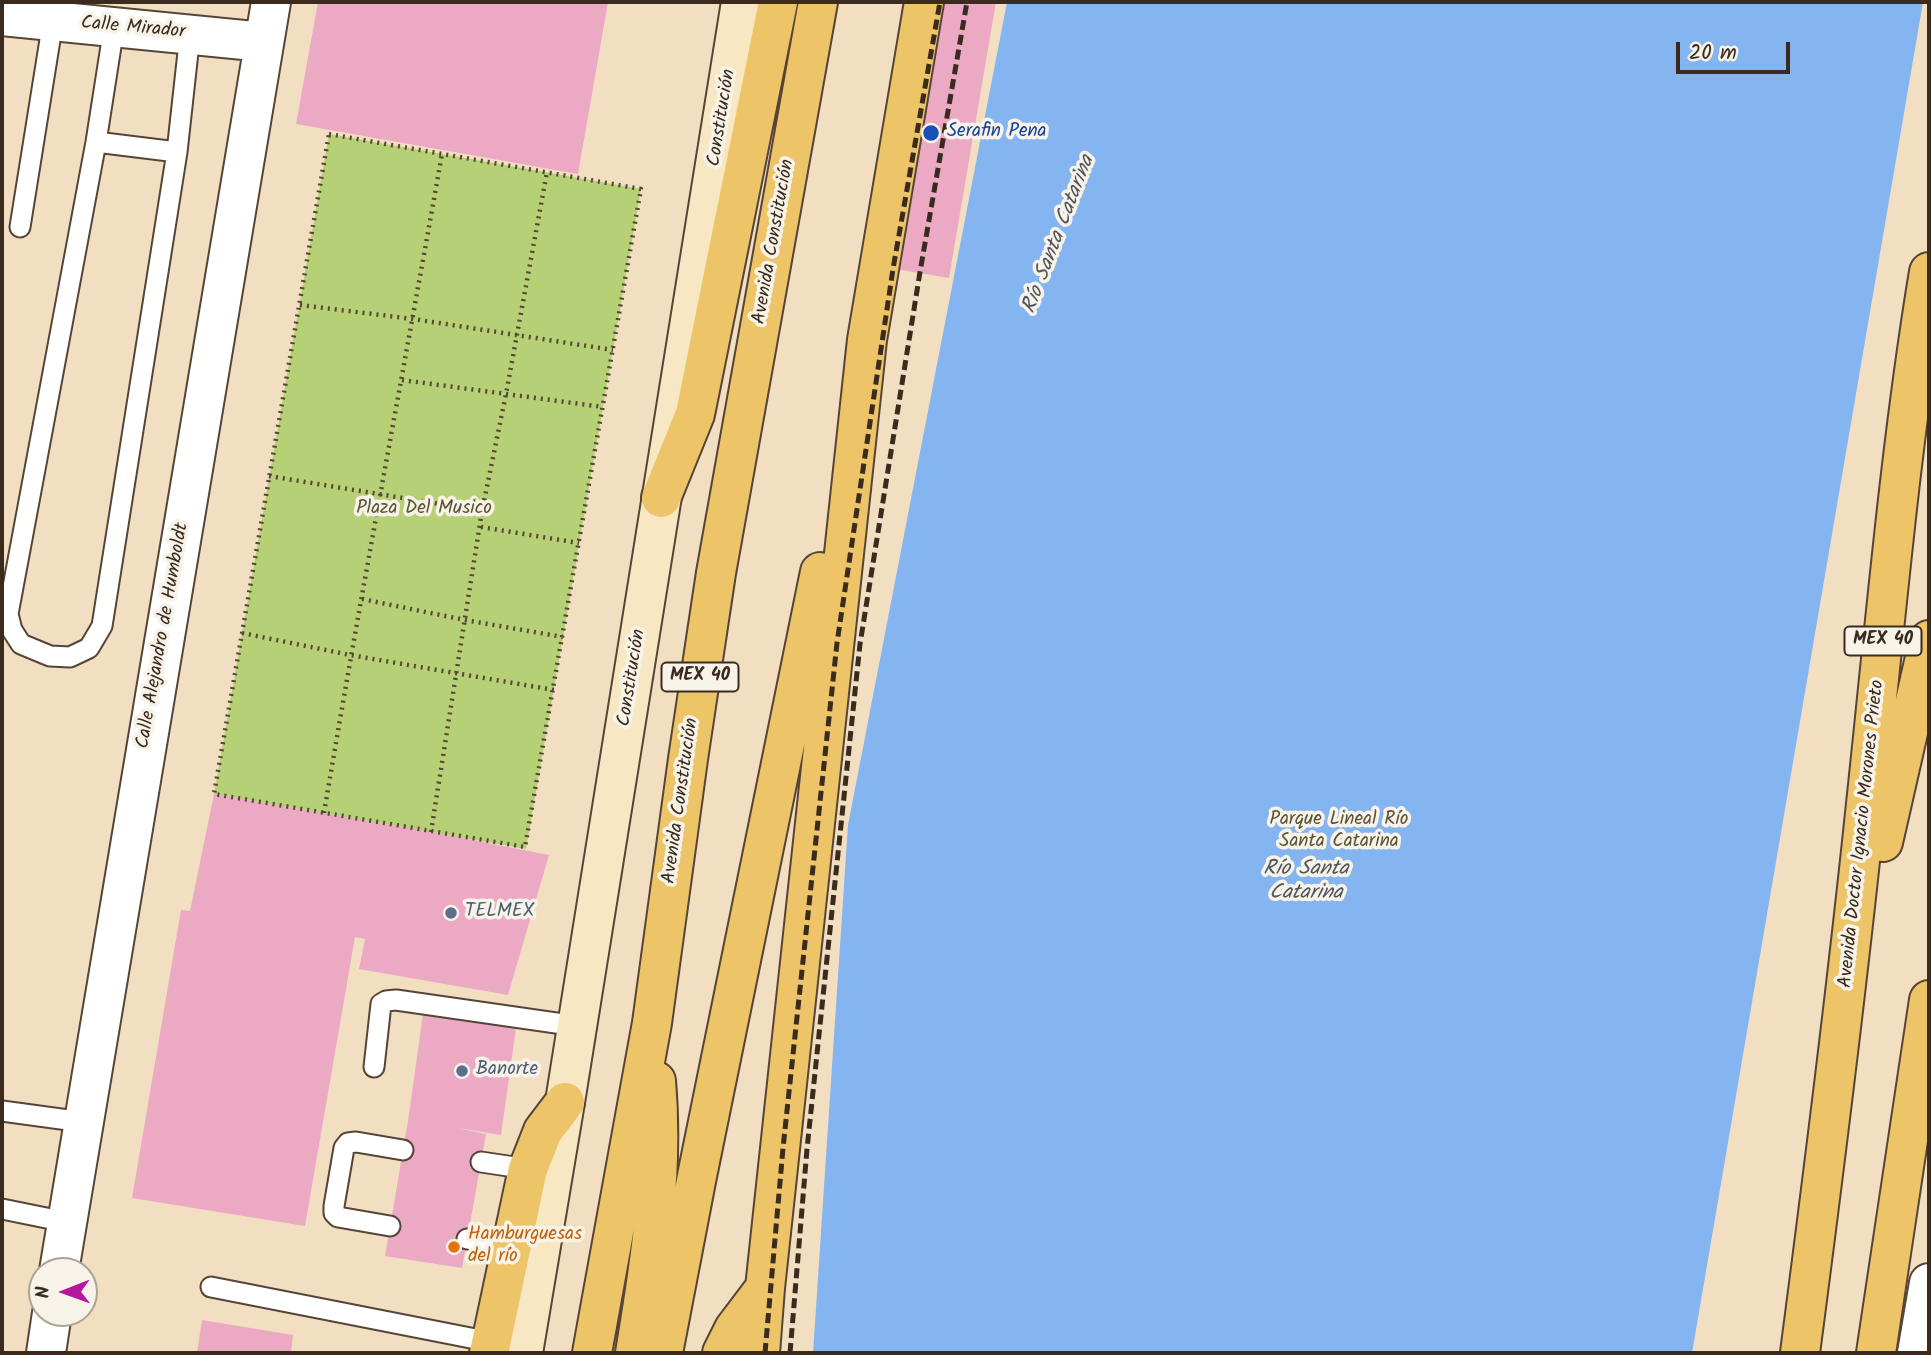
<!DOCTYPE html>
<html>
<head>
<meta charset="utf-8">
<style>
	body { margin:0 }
	#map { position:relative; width:1931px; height:1355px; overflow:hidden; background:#f2dfc2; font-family:Kalam,sans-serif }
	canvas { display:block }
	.frame { position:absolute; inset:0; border:4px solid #3b2a1e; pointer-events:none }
	.north { position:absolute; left:28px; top:1257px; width:70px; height:70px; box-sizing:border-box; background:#f7f3e8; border:2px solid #aca397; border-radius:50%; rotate:269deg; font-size:19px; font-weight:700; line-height:28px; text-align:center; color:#3b2a1e }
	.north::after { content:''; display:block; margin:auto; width:24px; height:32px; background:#b5179e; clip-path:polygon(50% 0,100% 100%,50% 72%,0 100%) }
	.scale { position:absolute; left:1676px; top:42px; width:114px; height:32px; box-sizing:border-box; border:4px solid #3b2a1e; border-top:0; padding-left:9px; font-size:21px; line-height:24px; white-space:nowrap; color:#3b2a1e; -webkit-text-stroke:5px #f7f3e8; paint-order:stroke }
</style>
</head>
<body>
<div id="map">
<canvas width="1931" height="1355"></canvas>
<div class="frame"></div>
<div class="north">N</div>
<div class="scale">20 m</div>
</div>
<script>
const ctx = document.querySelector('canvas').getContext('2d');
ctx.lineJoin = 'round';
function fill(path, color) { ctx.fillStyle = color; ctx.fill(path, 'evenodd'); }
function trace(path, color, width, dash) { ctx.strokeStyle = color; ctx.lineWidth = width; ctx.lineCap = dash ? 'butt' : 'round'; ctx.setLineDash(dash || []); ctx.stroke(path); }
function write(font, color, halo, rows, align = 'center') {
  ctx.font = font + ' Kalam,sans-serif'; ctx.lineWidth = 7; ctx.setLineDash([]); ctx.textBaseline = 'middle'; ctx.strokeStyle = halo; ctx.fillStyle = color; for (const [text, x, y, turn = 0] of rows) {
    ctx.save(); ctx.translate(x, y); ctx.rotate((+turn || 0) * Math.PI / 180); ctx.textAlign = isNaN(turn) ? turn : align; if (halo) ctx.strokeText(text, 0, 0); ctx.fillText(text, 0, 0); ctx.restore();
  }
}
fill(new Path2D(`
	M329 134 641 189 526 849 214 794Z`), '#b6d076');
fill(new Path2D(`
	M1007 2H1923L1692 1353H813L848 825Z`), '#85b5f0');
fill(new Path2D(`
	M318 2H608L578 174 296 124Z
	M911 2H996L949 278 866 264Z
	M214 794 431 832 549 855 508 995 359 969 365 939 355 937 305 1226 132 1198 181 910 190 911Z
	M424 1007 517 1021 501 1135 458 1128 486 1134 462 1268 385 1256 408 1121Z
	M202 1320 293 1335 291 1353H197Z`), '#eca9c3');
const lane = new Path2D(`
	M96 142 177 152 102 626 89 648 70 657 50 656 21 644 12 630 8 614 96 142 114 27
	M177 152 190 34
	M20 227 53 21
	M374 1067 381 1004 386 1001 396 1000 577 1026
	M2 1111 83 1122
	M481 1162 528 1169
	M2 1209 66 1222
	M390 1226 338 1217 334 1213V1206L344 1148 348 1143 356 1142 403 1150
	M467 1239 511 1247
	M211 1287 491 1342`);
const street = new Path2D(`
	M2 16 264 42
	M59 1271 271 2
	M46 1353 52 1313
	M1917 1353 1929 1283`);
const secondary = new Path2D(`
	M523 1353 565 1102 741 2`);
const primary = new Path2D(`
	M489 1353 528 1169 543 1131 565 1102`);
const highway = new Path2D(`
	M661 498 695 414 778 2
	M1883 842 1929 640
	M592 1353 652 1023 688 759 716 573 818 2
	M635 1353C650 1263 664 1172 656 1081
	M663 1353 696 1181 820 572
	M722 1353 734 1329 765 1288
	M760 1353 765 1288 867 340 924 2
	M1800 1353C1824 1170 1847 988 1866 804 1885 627 1900 448 1929 272
	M1876 1353 1929 1000`);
trace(lane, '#564537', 23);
trace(street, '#564537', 42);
trace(secondary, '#564537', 42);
trace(primary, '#564537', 42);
trace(highway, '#564537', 42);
trace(new Path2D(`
	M329 134 641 189 525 847 214 794Z
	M300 305 413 319 613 350
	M402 380 603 407
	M269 476 482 511
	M481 527 579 543
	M362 599 465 620 563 637
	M242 633 350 655 554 690
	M324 813C361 593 403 374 442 154
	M431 832 482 511 506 394 547 172`), '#564537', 4.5, [2, 5]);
trace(lane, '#fff', 19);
trace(street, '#fff', 38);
trace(secondary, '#f8e7c3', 38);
trace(primary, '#eec469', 38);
trace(highway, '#eec469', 38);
trace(new Path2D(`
	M765 1353 783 1148 837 643 893 269 940 2
	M790 1353 807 1149 860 644 920 272 967 2`), '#3b2a1e', 5, [10, 5]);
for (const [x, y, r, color] of [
	[931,133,9,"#1a4fb4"],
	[451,913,7,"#5c6f8a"],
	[462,1071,7,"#5c6f8a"],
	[454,1247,7,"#e8710a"]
]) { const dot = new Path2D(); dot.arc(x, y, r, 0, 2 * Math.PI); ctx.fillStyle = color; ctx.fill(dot); trace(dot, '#f7f3e8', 2.5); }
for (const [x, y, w] of [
	[1883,641,77],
	[700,677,77]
]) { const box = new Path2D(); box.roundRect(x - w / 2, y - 14.5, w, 29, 5); ctx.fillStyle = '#f7f3e8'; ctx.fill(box); trace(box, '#3b2a1e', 2); }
write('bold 18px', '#3b2a1e', null, [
	["MEX 40",1883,641],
	["MEX 40",700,677]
]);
write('19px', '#3b2a1e', '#f7f3e8', [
	["Calle Mirador",133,29,5],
	["Constitución",723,118,-81],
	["Avenida Constitución",775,242,-80],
	["Calle Alejandro de Humboldt",164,636,-80],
	["Constitución",633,678,-81],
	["Avenida Constitución",682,801,-82],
	["Avenida Doctor Ignacio Morones Prieto",1863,834,-84]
]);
write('19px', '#164399', '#f7f3e8', [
	["Serafin Pena",947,133]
], 'left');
write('19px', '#5a5434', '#f7f3e8', [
	["Plaza Del Musico",424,510],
	["Parque Lineal Río",1339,821],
	["Santa Catarina",1339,843]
]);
write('19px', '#4e5e75', '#f7f3e8', [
	["TELMEX",465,913],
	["Banorte",476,1071]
], 'left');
write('19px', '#c56008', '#f7f3e8', [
	["Hamburguesas",468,1236],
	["del río",468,1258]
], 'left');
write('italic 21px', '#51545d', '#f7f3e8', [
	["Río Santa Catarina",1060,235,-69],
	["Río Santa",1306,870],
	["Catarina",1306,894]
]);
</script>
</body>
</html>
